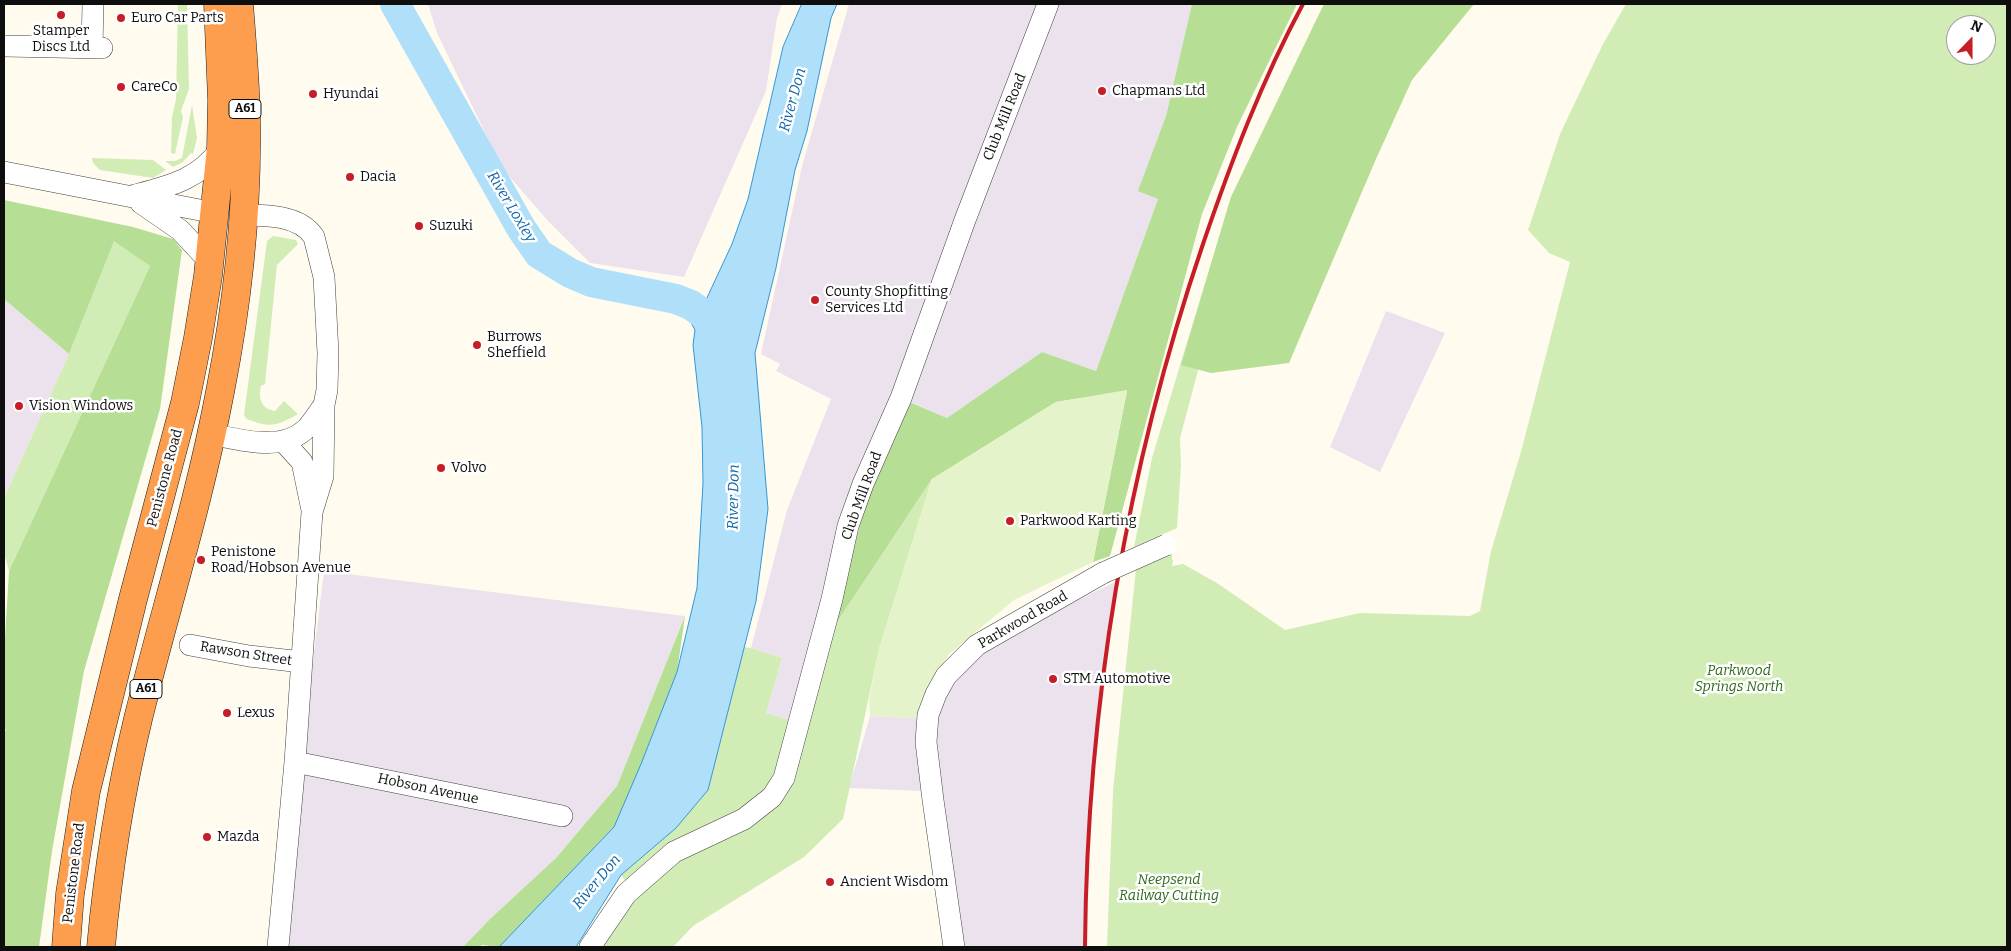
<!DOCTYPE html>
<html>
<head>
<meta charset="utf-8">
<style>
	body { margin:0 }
	#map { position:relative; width:2011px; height:951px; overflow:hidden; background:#fffcef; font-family:Bitter,serif }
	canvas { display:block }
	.frame { position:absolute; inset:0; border:5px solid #0e0e0e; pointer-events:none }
	.north { position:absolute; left:1946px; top:15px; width:50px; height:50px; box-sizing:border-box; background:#fff; border:1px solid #9f9f9f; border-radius:50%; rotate:22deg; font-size:14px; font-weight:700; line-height:20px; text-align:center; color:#0e0e0e }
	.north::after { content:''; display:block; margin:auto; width:18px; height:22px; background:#c71d26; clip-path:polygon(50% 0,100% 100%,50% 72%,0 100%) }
</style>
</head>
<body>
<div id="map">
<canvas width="2011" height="951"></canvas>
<div class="frame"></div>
<div class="north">N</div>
</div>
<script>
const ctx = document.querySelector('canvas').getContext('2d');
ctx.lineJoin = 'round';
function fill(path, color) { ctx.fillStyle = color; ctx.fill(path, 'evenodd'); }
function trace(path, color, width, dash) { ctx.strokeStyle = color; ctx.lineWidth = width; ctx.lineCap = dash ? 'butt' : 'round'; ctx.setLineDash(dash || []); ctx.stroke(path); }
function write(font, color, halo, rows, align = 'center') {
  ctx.font = font + ' Bitter,serif'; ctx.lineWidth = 5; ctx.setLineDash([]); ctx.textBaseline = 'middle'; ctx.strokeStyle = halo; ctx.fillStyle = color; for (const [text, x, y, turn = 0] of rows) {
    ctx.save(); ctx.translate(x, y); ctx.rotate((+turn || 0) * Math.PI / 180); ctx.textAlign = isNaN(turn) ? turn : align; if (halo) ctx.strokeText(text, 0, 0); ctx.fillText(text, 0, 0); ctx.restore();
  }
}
fill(new Path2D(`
	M428 4H782L777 18 766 91 684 277 590 263 548 221 502 168 437 33Z
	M849 4H1192L1166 116 1139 190 1158 199 1096 371 1042 352 947 418 908 401 807 725 766 713 782 658 751 648 787 510 831 399 776 371 780 364 761 354 802 166Z
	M4 299 69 354 4 498Z
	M1386 311 1445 333 1380 472 1330 447Z
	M324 571 685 616 617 786 556 858 490 919 463 947H278Z
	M1117 581 1091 801 1086 947H965L956 897 921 791 849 788 870 716 919 718 964 666 1015 630Z`), '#ece2ed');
fill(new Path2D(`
	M178 4H187L189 89 181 111 183 117 175 154 171 153 172 117 176 99Z
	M1324 4 1207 337 1180 438 1181 465 1177 528 1134 547 1152 458 1231 197Z
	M1626 4H2007V947H1107L1113 790 1136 569 1172 553V560H1173L1172 566 1183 564 1217 583 1285 630 1360 613 1470 616 1480 611 1491 551 1521 452 1570 262 1549 253 1528 230 1560 134 1603 44ZM1956 25H1986V55H1956Z
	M192 105 197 138 193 154 191 153 183 162 173 167 165 161H175L182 158Z
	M92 158 153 160 166 170 153 178 100 170 93 163Z
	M273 236 296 240 298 244 277 265 265 384 261 386C258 398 261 409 275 411L284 401 298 414C282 423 271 429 253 421 248 420 246 419 244 415L267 241Z
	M114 240 150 266 9 571 4 553V498L69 354Z
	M932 479 879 649 843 819 804 857 693 926 673 947H602L636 897 621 875 676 828 708 790 744 647 751 648 782 658 766 713 807 725 833 628Z`), '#d2ecb6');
fill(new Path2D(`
	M1192 4H1297L1237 127 1202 214 1110 556 1093 562 1127 391 1056 402 932 479 833 628 871 484 907 401 947 418 1042 352 1096 371 1158 199 1138 191 1166 116Z
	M1324 4H1474L1412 80 1376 159 1289 363 1211 373 1181 365 1231 197Z
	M4 200 133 227 173 239 182 250 160 409 84 671 52 851 39 947H4V733L6 730 4 728V655L9 571 150 266 114 241 69 354 4 299Z
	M685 616 677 672 641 764 614 827 499 947 482 945 479 947H463L490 919 556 858 617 786Z`), '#b6de94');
fill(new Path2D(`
	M1127 390 1093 562 1014 600 948 655 919 718 870 716 869 700 879 649 932 479 1056 402Z`), '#e4f3c9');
const water = new Path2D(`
	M802 4H837L831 18 807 131 795 170 776 268 755 353 768 509 756 601 708 790 676 828 621 875 576 947H499L614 827 641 764 677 672 697 588 703 483 702 427 693 345 695 330 688 317 693 298 705 302 732 244 748 199 783 47Z`);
fill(water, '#b0dffa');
trace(water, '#3396d6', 1);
trace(new Path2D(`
	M395 4 521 228 539 254 570 273 591 282 676 299 691 305 724 329`), '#b0dffa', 30);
const minor = new Path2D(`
	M4 46 102 48
	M92 48 93 4
	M4 172 215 213
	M135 195C170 186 200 179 221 148
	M141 203 180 230 209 261
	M244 215C266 215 300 215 314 237L324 277 328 353 327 390 324 405 323 476 312 512 295 762 278 947
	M211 434C242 440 283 453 308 427 314 420 319 412 324 405
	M283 441 302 462 312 510
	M190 645 249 656 302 662
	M295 762 562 816
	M590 947 626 894 674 852 744 819 772 797 784 778 832 599 848 526 863 484 901 398 965 220 1048 4
	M954 947 933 800 926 742 928 715 936 694 946 676 977 645 1103 573`);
const highway = new Path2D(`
	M66 947 70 894 86 791 133 599 185 403 198 338 208 276 221 148 222 100 218 4
	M101 947C108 870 120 794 138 719 165 610 199 503 220 392 238 301 248 207 246 114 245 77 242 41 239 4`);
trace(minor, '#414141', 22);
trace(highway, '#1f1f1f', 29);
trace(minor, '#fff', 21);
trace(highway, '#fd9e4f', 28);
trace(new Path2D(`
	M1085 947C1087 708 1126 470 1203 244 1231 162 1262 80 1303 4`), '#c71d26', 4);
const minorBridge = new Path2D(`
	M1103 573 1166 545`);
trace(minorBridge, '#414141', 22, []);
trace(minorBridge, '#fff', 21);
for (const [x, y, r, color] of [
	[61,15,5,"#c71d26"],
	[121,18,5,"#c71d26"],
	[121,87,5,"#c71d26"],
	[1102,91,5,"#c71d26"],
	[313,94,5,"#c71d26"],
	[350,177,5,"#c71d26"],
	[419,226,5,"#c71d26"],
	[815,300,5,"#c71d26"],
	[477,345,5,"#c71d26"],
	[19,406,5,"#c71d26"],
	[441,468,5,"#c71d26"],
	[1010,521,5,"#c71d26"],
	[201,560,5,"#c71d26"],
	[1053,679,5,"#c71d26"],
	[227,713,5,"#c71d26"],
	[207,837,5,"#c71d26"],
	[830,882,5,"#c71d26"]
]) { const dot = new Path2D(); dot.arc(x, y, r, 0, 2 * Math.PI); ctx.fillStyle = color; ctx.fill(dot); trace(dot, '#fff', 2); }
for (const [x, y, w] of [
	[245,109,32],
	[146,689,32]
]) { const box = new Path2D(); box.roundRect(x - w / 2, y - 9.5, w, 19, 4); ctx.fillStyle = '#fff'; ctx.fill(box); trace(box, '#0e0e0e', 1); }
write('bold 12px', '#0e0e0e', null, [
	["A61",245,109],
	["A61",146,689]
]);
write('14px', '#0e0e0e', '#fff', [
	["Euro Car Parts",131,18],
	["Stamper",61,31,"center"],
	["Discs Ltd",61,47,"center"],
	["CareCo",131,87],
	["Chapmans Ltd",1112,91],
	["Hyundai",323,94],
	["Dacia",360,177],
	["Suzuki",429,226],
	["County Shopfitting",825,292],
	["Services Ltd",825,308],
	["Burrows",487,337],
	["Sheffield",487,353],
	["Vision Windows",29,406],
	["Volvo",451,468],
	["Parkwood Karting",1020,521],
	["Penistone",211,552],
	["Road/Hobson Avenue",211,568],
	["STM Automotive",1063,679],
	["Lexus",237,713],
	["Mazda",217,837],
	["Ancient Wisdom",840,882]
], 'left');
write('14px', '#0e0e0e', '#fff', [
	["Club Mill Road",1005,117,-68],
	["Penistone Road",165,478,-75],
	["Club Mill Road",862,496,-70],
	["Parkwood Road",1023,620,-30],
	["Rawson Street",246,654,9],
	["Hobson Avenue",428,789,12],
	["Penistone Road",74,873,-83]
]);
write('italic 14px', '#2b6a1a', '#fff', [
	["Parkwood",1739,671],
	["Springs North",1739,687],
	["Neepsend",1169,880],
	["Railway Cutting",1169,896]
]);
write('italic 15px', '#0f66a8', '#fff', [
	["River Don",793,100,-75],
	["River Loxley",511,207,59],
	["River Don",734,497,-89],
	["River Don",597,882,-50]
]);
</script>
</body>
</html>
